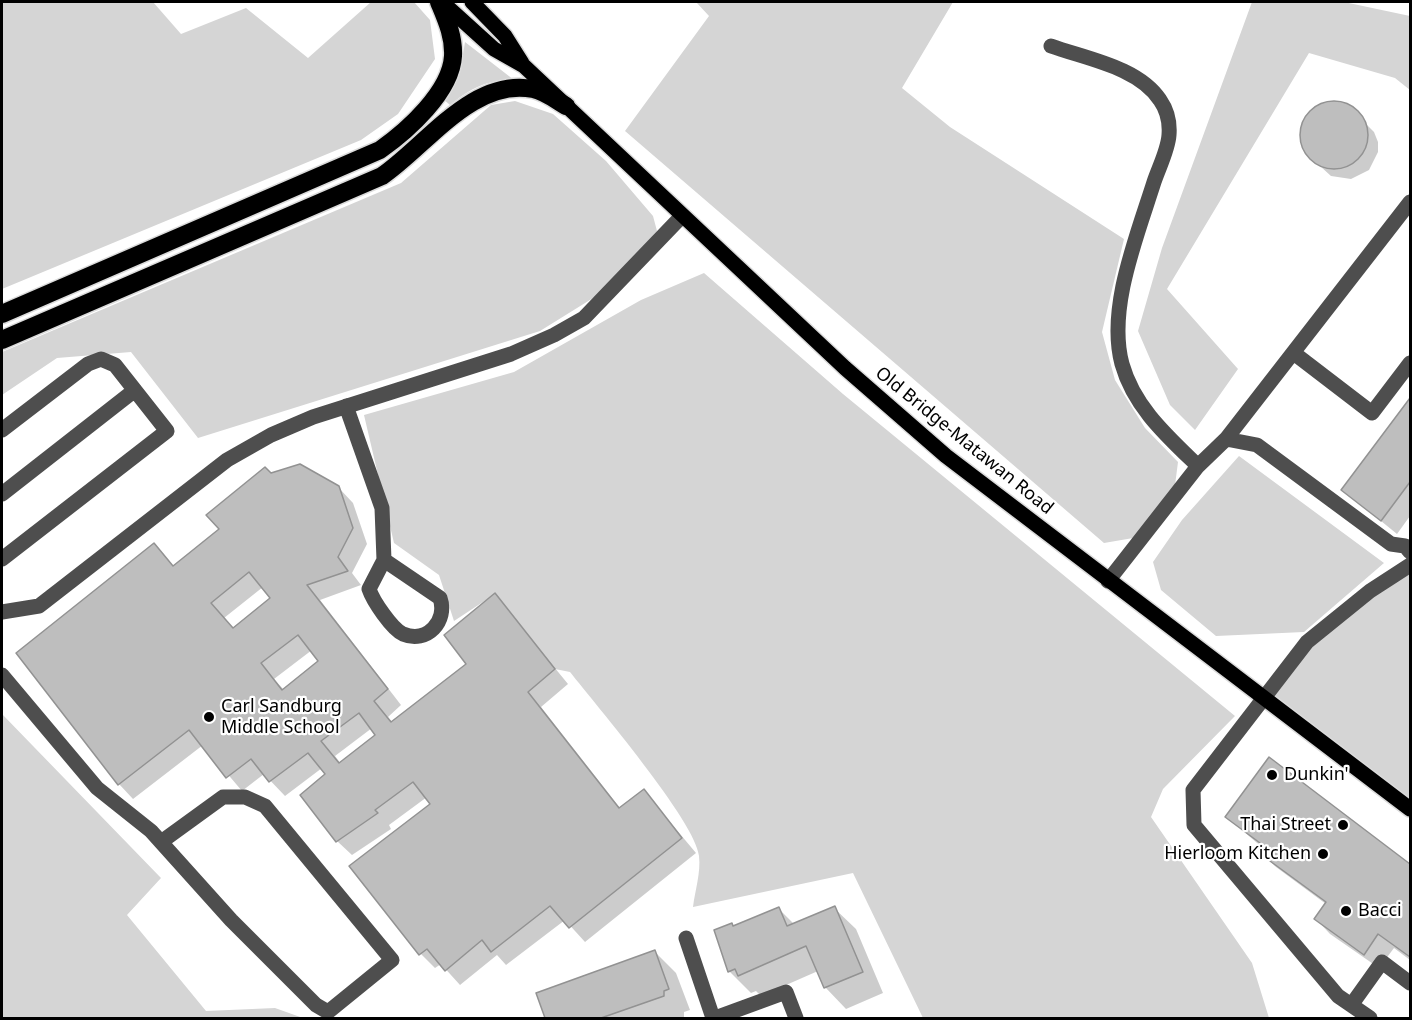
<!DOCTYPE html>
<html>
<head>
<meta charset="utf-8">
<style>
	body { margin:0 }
	#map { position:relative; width:1412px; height:1020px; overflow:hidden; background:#fff; font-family:"Noto Sans",sans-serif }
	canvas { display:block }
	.frame { position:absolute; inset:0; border:3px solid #000; pointer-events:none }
</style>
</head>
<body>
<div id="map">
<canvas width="1412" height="1020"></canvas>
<div class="frame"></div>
</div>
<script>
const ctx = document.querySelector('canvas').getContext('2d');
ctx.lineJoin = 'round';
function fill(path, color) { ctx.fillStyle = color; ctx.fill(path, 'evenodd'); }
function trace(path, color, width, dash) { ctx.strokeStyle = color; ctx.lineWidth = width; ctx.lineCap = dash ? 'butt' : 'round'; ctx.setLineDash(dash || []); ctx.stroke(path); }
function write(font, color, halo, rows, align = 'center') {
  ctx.font = font + ' "Noto Sans",sans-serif'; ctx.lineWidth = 4.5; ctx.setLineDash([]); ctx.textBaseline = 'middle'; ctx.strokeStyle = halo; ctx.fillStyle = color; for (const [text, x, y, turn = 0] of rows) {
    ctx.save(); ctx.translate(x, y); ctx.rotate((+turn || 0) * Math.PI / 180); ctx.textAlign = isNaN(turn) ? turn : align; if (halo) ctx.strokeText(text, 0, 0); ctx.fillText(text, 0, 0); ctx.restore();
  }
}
fill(new Path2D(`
	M2 2H153L181 34 246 8 308 58 371 2H414L430 20 435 59 398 114 361 140 2 289Z
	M696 2H953L902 88 950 127 1124 239 1102 332 1115 380 1145 428 1178 462 1174 493 1139 537 1104 543 625 131 709 16Z
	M1252 2H1344L1410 16V90L1395 78 1309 53 1167 289 1238 369 1195 430 1170 405 1138 331 1162 248Z
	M465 42 514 80C484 81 473 87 450 105L443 99 461 67Z
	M515 101 553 114 606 161 653 216 657 231 606 290 540 331 198 438 131 352 57 358 2 395V352L401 183 491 105Z
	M704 273 843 394 1235 716 1163 789 1151 817 1252 963 1269 1018H923L853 873 693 907C695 891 701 872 699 856 696 822 596 705 570 672L555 669 495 594 454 621 439 575 394 543 364 415 514 372 641 300Z
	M1239 456 1384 563 1304 632 1216 636 1161 590 1153 562 1182 520Z
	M1410 565V809L1265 698 1288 667Z
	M2 714 161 878 127 915 206 1011 275 1008 303 1018H2Z`), '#d5d5d5');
fill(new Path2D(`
	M1326 104 1348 106 1374 132 1378 142V152L1369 170 1351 179 1331 176 1310 157 1304 148 1302 137 1308 116Z
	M1410 400V516L1397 534 1343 490Z
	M271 475 338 487 353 503 367 544 352 573 361 585 320 600 401 705 388 717 393 723 468 664 495 595 568 684 541 707 620 808 644 791 696 853 585 942 565 920 506 965 497 955 460 985 441 964 435 968 421 954 351 866 432 804 427 797 389 825 391 829 352 855 337 841 327 775 322 768 285 796 264 774 242 791 203 745 133 799 119 784 153 545 174 567 222 529ZM263 587 272 598 234 629 224 618ZM312 650 320 661 284 690 274 679ZM372 728 377 735 341 764 335 756Z
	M1227 817 1374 840 1410 866V960L1394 948 1379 968 1330 934 1316 919 1326 904 1276 867 1261 853 1264 849Z
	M834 908 856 929 883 993 846 1009 825 987 818 971 761 996 756 991 751 993 729 971 716 931 734 928 779 909 794 924Z
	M655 952 676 973 690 1010 684 1012V1017L546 1018 537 994Z`), '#0003');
const building = new Path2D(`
	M1300 135a34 34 0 1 1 68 0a34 34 0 1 1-68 0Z
	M1410 398V482L1381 521 1341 490Z
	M300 464 339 486 353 528 338 557 348 571 307 585 388 689 374 701 391 722 466 664 444 635 495 593 555 669 528 692 619 808 644 789 682 838 569 928 550 906 491 952 482 940 445 971 427 949 419 955 349 866 430 804 413 782 375 810 378 813 336 842 300 795 325 774 308 753 269 782 251 759 226 778 189 730 118 785 16 653 154 543 173 566 219 529 206 515 265 467 271 473ZM249 572 270 598 233 628 211 603ZM298 635 318 661 282 690 261 663ZM359 713 375 735 339 763 321 741Z
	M1269 757 1410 864V957L1378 934 1364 955 1314 919 1326 902 1259 853 1264 846 1225 817Z
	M835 906 863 972 824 988 806 946 738 976 735 969 728 972 714 930 732 923 733 926 779 907 787 926Z
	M655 950 669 989 664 991V996L601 1018H545L536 993Z`);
fill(building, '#bebebe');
trace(building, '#929292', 1.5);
const major = new Path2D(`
	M442 2 494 49 524 66 845 368 946 456 1410 809
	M472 2 505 36 522 63`);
const highway = new Path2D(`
	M2 314 380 150C407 131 451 92 453 56 454 36 446 19 439 2
	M2 340 382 176C426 146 473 77 533 89 544 91 556 100 566 106`);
trace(major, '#dbdbdb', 18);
trace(highway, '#dbdbdb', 21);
trace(new Path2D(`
	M1051 46C1087 59 1138 67 1160 100 1167 110 1170 122 1169 135 1168 150 1159 167 1154 182 1137 236 1107 309 1122 364 1134 407 1167 436 1198 466
	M1295 354 1372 413 1410 363
	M346 406 382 508 384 560 369 589C373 601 392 629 403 634 427 644 448 621 440 598L384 560
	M2 430 88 364 101 359 115 365 167 431 2 559
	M1226 439 1410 202
	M2 494 135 390
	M1108 581 1198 466 1226 439 1257 445 1391 544 1405 546 1410 552
	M2 612 39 606 227 460 271 435 313 417 511 354 554 335 584 318 682 216
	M2 675 97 788 151 831 231 920 316 1005 328 1012 392 960 265 806 245 797H223L161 842
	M686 938 713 1018
	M1352 1004 1382 962 1410 983
	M715 1018 786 992 796 1018
	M1370 1018 1338 996 1194 825 1193 790 1307 642 1370 591 1410 565`), '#4e4e4e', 15);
trace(major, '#000', 15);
trace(highway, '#000', 18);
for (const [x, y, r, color] of [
	[209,717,6,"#000"],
	[1272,775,6,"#000"],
	[1343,825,6,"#000"],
	[1323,854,6,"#000"],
	[1346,911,6,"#000"]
]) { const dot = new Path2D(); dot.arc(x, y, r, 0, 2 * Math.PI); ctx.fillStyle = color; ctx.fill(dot); trace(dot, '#fff', 2); }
write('18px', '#000', '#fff', [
	["Old Bridge-Matawan Road",964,441,39]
]);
write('18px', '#000', '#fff', [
	["Carl Sandburg",221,707],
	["Middle School",221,728],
	["Dunkin'",1284,775],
	["Thai Street",1331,825,"right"],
	["Hierloom Kitchen",1311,854,"right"],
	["Bacci",1358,911]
], 'left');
</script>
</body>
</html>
